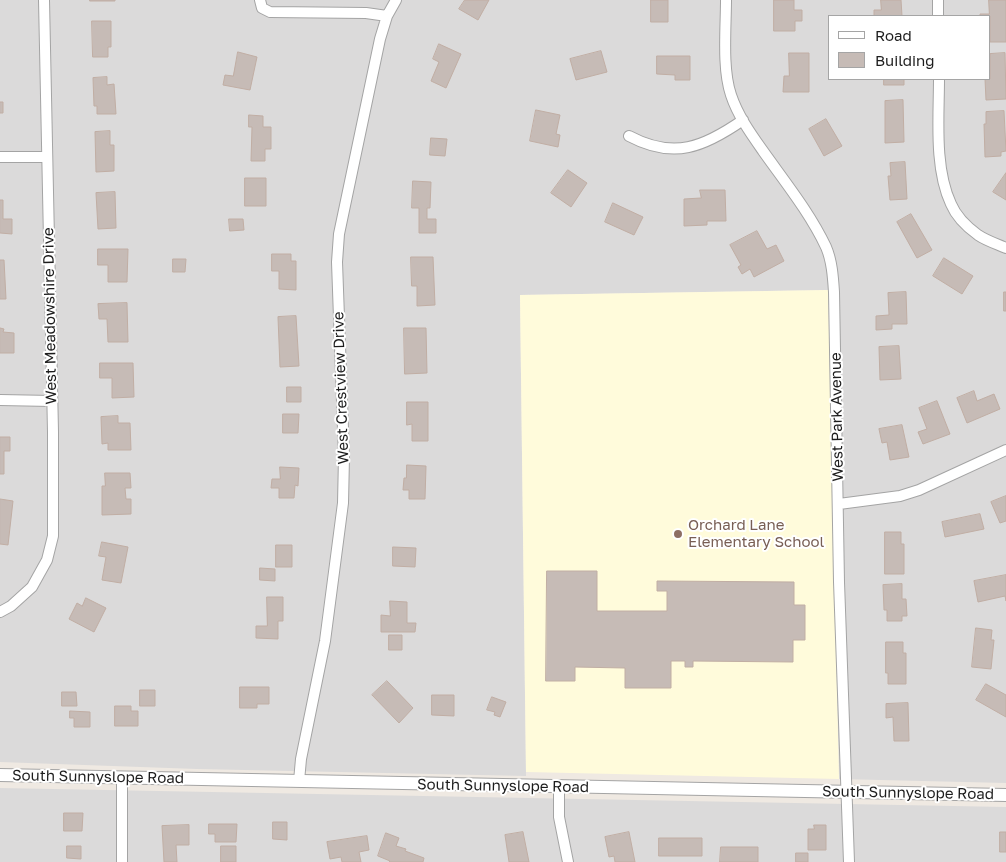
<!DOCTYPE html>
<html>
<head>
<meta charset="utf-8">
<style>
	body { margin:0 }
	#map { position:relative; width:1006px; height:862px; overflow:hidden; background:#efe9e2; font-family:"Golos Text",sans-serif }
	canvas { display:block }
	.legend { position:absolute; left:828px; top:15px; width:162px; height:65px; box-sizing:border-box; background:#fff; border:1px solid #a5a5a5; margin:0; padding:6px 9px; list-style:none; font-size:15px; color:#1d1d1d }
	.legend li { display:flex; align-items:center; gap:10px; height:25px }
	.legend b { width:25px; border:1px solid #a5a5a5 }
</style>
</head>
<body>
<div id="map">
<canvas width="1006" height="862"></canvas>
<ul class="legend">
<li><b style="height:6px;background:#fff"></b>Road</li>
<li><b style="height:14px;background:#c6bbb6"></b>Building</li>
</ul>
</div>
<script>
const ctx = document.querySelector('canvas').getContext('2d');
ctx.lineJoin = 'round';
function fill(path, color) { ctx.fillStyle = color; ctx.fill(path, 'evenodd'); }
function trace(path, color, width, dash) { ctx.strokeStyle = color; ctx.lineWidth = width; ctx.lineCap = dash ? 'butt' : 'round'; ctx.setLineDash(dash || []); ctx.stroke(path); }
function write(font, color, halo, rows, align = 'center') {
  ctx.font = font + ' "Golos Text",sans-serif'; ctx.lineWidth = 4; ctx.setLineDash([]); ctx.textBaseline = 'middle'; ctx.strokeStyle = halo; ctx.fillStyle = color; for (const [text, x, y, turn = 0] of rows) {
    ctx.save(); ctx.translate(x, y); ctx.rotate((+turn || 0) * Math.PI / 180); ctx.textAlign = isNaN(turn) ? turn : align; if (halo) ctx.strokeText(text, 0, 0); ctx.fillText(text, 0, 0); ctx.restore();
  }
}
fill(new Path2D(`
	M0 0H1006V783L839 779 828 290 520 295 526 776 197 769 0 762ZM830 16H990V79H830Z
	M0 788 1006 807V862H0Z`), '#dbdada');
fill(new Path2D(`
	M828 290 839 779 526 772 520 295Z`), '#fffbdb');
const building = new Path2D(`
	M90 0H115V1H90Z
	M465 0H489L478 20 459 9Z
	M651 0H668V22H651Z
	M774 0H794V10H802V21H795V31H774Z
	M881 0H901L902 16H874V10H881Z
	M989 0H1006V42H990V16H980V14H989Z
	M92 21H111V47H108V57H93Z
	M439 44 461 54 446 88 431 81 439 62 433 59Z
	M601 51 607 72 576 80 570 59Z
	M238 52 257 57 250 90 223 85 225 75 233 76Z
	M789 53H809V92H783L784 76H789Z
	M1005 53 1006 99 986 100 985 79H990V54Z
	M657 56H690V80H675V75L657 74Z
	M107 77V85L114 84 116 114H97V106H94L93 78Z
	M884 79H904V85H884Z
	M903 100 904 142 885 143V101Z
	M0 102H3V113H0Z
	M536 110 560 115 556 134 560 135 558 147 530 141Z
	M1004 111 1006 151 1001 152V156L985 157 984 124H986V112Z
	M249 115 263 116V127H271V149H265V161H251L252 127H249Z
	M826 119 842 146 824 156 809 129Z
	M110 131V145H114V171L96 172 95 132Z
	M431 138 447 139 445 156 430 155Z
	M905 162 907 199 890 200 888 176H891L890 163Z
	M568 170 587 183 571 207 551 193Z
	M1006 173V200L993 192Z
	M245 178H266V206H245Z
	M413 181 431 182 430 208H427V219H436V233H419V208H412Z
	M700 190H725L726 221H707V225L684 226V199L701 198Z
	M115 192 116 228 98 229 96 193Z
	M0 200H3V219H12V234L0 233Z
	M613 203 643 217 634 235 605 222Z
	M911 214 932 250 917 258 897 222Z
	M229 219H243L244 230 230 231Z
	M757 231 767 249 776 245 784 261 754 277 750 269 742 274 738 267 741 265 730 245Z
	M98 249H128L127 282H108V265H98Z
	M272 254H291V261H296V290L279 289V271H272Z
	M411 257H433L435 305 417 306V286H412Z
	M944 258 973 276 962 294 933 276Z
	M173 259H186L185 272H173Z
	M0 260H4L6 299H0Z
	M906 292 907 324H892V329L876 330V316L889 315 888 293Z
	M1004 292H1006V311H1004Z
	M127 303 128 342H108L107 319H99L98 304Z
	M296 316 299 366 280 367 278 317Z
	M0 328 4 329 3 332 14 333V353H0Z
	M404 328H426L427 373 405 374Z
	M899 346 901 379 880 380 879 347Z
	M100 363H133L134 397 112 398V378H100Z
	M287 387H301V402H287Z
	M974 391 977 401 994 394 1000 409 967 423 957 398Z
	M937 401 950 434 923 444 918 432 927 429 919 408Z
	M407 402H428V441H412V424L407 425Z
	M283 414H299L298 433H283Z
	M118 416V423H130L131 450H108V443L102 444 101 417Z
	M902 425 909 457 890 460 887 442 882 443 879 429Z
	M0 437H10V451H4V474H0Z
	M407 465 426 466 425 499H409V490H403L404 478H406Z
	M280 467 299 468 298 486 295 485 294 498H279V488H271L272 479H280Z
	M105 473H130L131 488H125L126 499H131V514L102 515V486H105Z
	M1006 496V521L1000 523 991 502Z
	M0 499 13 501 8 545 0 544Z
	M980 514 984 529 945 537 942 522Z
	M885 532H901V544H904V574H885Z
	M102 542 128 547 121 583 102 580 106 557 99 556Z
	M276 545H292V567H276Z
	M393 547 416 548 415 567 393 566Z
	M260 568 275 569V581L260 580Z
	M547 571H597V611H667V591H657V581L794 582V605H805V640H793V662L693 661V667H685V661H671V688H625V668L575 667V681H546Z
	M1006 575V601L1005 596 978 602 974 581Z
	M902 584V599H906L907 616H902V621H887V610H884L883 585Z
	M267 597H283V621H278V639L256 638V626H267Z
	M86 598 106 608 94 632 69 619 77 603 82 606Z
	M390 601 407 602V623H416L415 632H381V615L390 616Z
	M976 628 992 630 991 640H994L991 669 972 667Z
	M389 635H402V650H389Z
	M886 642H903V653H906V684H888V673H886Z
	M387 681 413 708 399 723 372 695Z
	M986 684 1006 695V717L976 700Z
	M240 687H269V704H257V708H240Z
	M140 690H155V706H140Z
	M62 692H76L77 706H62Z
	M432 695H454V716L432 715Z
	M492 697 506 702 500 717 494 715 495 712 487 710Z
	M908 703 909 741H894L893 717 886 718V704Z
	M115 706H131V711H138V726H115Z
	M70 711 90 712V727H74V718H70Z
	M64 813H83L82 831H64Z
	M273 822H287V840L273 839Z
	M209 824H237L236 842H215V834H209Z
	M189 825V845H176L177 862H164L162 826Z
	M814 825H826V850H808V829H814Z
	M523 832 529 862H509L505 835Z
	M629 832 635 862H615L614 856 609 857 605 837Z
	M1000 832H1006V852H1000Z
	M386 833 399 838 396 846 406 849 405 851 424 858 423 862H389L390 861 378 856Z
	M367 836 369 850 359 852 361 862H342L341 857 330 859 327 842Z
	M659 838H702V856H659Z
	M67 846H81V859L67 858Z
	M221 846H236V862H221Z
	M721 847H758V862H720Z
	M796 853H808V862H796Z`);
fill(building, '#c6bbb6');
trace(building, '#c1aea4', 1);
const minor = new Path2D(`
	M260 0 262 8 270 12 366 13 387 16
	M726 0C726 28 722 69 731 95 738 116 751 134 763 151 785 182 810 213 826 247 832 261 833 277 834 292L839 582 849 862
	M938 0V16
	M939 79C939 117 934 168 951 204 956 216 967 227 978 235 987 241 997 244 1006 248
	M629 136C674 160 704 147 743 120
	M0 157H47
	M0 400 52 401
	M839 504 900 496 919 490 1006 450
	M0 612 11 606 32 587 47 560 53 536V432L44 0
	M122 777V862
	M299 781 301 759 325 641 343 503 344 457 337 262 339 234 380 39 387 16 396 0
	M559 787V817L568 862`);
const tertiary = new Path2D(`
	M0 775 1006 795`);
trace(minor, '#a4a4a4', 12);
trace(tertiary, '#a4a4a4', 14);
trace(minor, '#fff', 10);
trace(tertiary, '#fff', 12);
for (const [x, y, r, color] of [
	[678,534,5,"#8d6e63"]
]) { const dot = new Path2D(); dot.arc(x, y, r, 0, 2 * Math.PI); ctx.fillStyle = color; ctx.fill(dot); trace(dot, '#fff', 2); }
write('15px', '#1d1d1d', '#fff', [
	["West Meadowshire Drive",50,316,-91],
	["West Crestview Drive",341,388,-92],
	["West Park Avenue",837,417,-91],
	["South Sunnyslope Road",98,777,1],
	["South Sunnyslope Road",503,786,1],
	["South Sunnyslope Road",908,793,1]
]);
write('15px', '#785e54', '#fff', [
	["Orchard Lane",688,525],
	["Elementary School",688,542]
], 'left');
</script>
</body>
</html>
